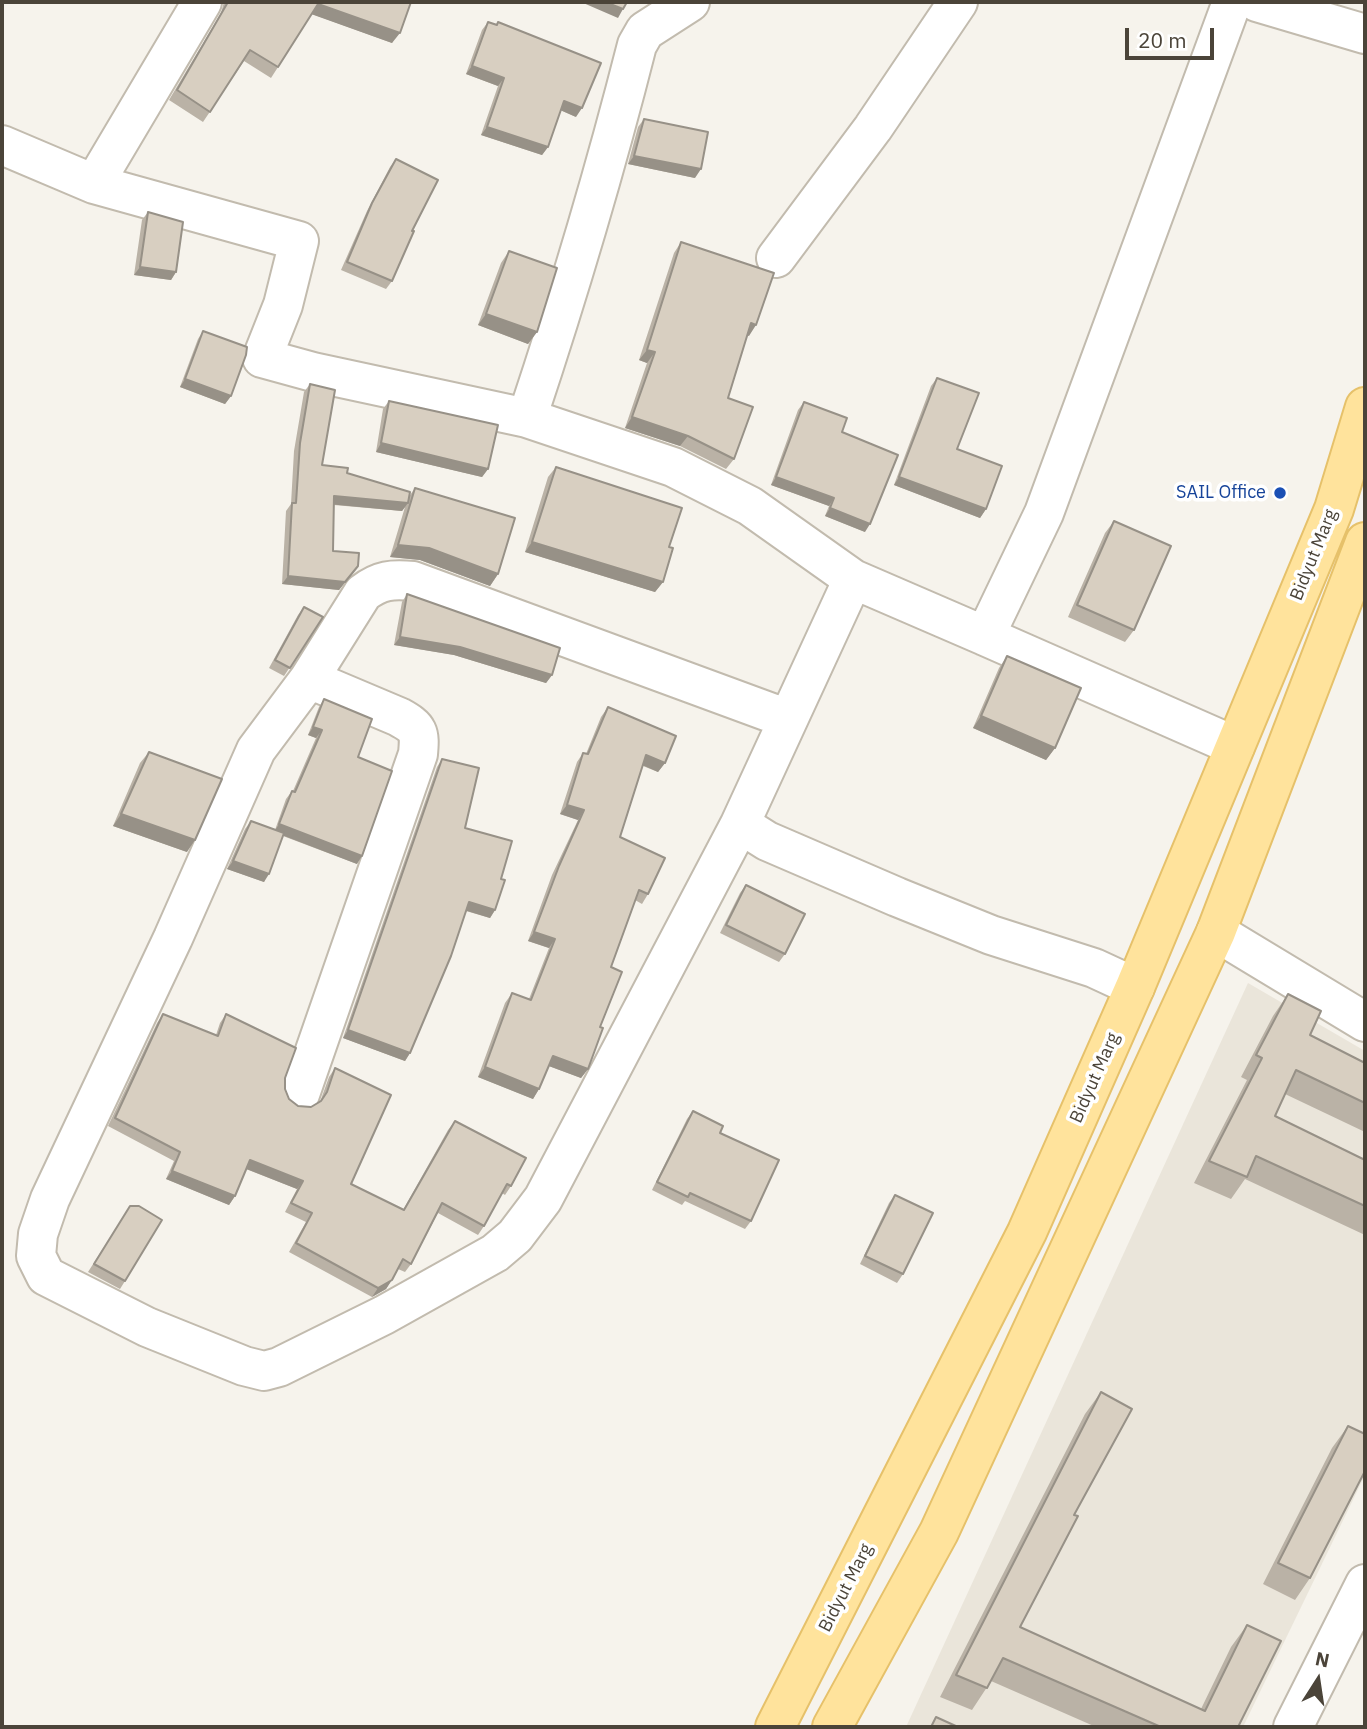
<!DOCTYPE html>
<html>
<head>
<meta charset="utf-8">
<style>
	body { margin:0 }
	#map { position:relative; width:1367px; height:1729px; overflow:hidden; background:#f6f3ec; font-family:"IBM Plex Sans",sans-serif }
	canvas { display:block }
	.frame { position:absolute; inset:0; border:4px solid #4b4439; pointer-events:none }
	.north { position:absolute; left:1283px; top:1645px; width:70px; height:70px; -webkit-text-stroke:5px #fff; paint-order:stroke; rotate:12deg; font-size:19px; font-weight:700; line-height:28px; text-align:center; color:#4b4439 }
	.north::after { content:''; display:block; margin:auto; width:24px; height:32px; background:#4b4439; clip-path:polygon(50% 0,100% 100%,50% 72%,0 100%) }
	.scale { position:absolute; left:1125px; top:28px; width:89px; height:32px; box-sizing:border-box; border:4px solid #4b4439; border-top:0; padding-left:9px; font-size:21px; line-height:24px; white-space:nowrap; color:#4b4439; -webkit-text-stroke:5px #fff; paint-order:stroke }
</style>
</head>
<body>
<div id="map">
<canvas width="1367" height="1729"></canvas>
<div class="frame"></div>
<div class="north">N</div>
<div class="scale">20 m</div>
</div>
<script>
const ctx = document.querySelector('canvas').getContext('2d');
ctx.lineJoin = 'round';
function fill(path, color) { ctx.fillStyle = color; ctx.fill(path, 'evenodd'); }
function trace(path, color, width, dash) { ctx.strokeStyle = color; ctx.lineWidth = width; ctx.lineCap = dash ? 'butt' : 'round'; ctx.setLineDash(dash || []); ctx.stroke(path); }
function write(font, color, halo, rows, align = 'center') {
  ctx.font = font + ' "IBM Plex Sans",sans-serif'; ctx.lineWidth = 7; ctx.setLineDash([]); ctx.textBaseline = 'middle'; ctx.strokeStyle = halo; ctx.fillStyle = color; for (const [text, x, y, turn = 0] of rows) {
    ctx.save(); ctx.translate(x, y); ctx.rotate((+turn || 0) * Math.PI / 180); ctx.textAlign = isNaN(turn) ? turn : align; if (halo) ctx.strokeText(text, 0, 0); ctx.fillText(text, 0, 0); ctx.restore();
  }
}
fill(new Path2D(`
	M1248 983 1365 1051V1475L1243 1727H906Z`), '#eae5da');
const minor = new Path2D(`
	M1232 2 1044 513 985 636 1235 746
	M1257 2 1365 34
	M2 145 94 184 299 241 283 305 262 358 313 372 527 418 673 467 750 506 853 579 985 636
	M94 184 202 2
	M776 258 873 128 958 2
	M527 418C568 295 605 171 637 45L645 31 690 2
	M853 579 740 824 767 841 897 897 991 935 1094 968 1135 987
	M740 824 543 1199 515 1236 495 1253 384 1315 279 1367 264 1371 244 1366 147 1327 46 1276 36 1256 38 1234 50 1199 173 938 256 750 309 679 363 593C380 580 392 579 413 581L788 719
	M1216 932 1365 1022
	M300 1094 418 754C420 732 419 728 399 717L309 679
	M1293 1727 1365 1584`);
const major = new Path2D(`
	M775 1727 1027 1232 1135 987 1334 509 1365 407
	M832 1727 939 1532 1216 932 1365 542`);
trace(minor, '#c2bbae', 42);
trace(major, '#e6c16a', 42);
trace(minor, '#fff', 38);
trace(major, '#ffe39c', 38);
fill(new Path2D(`
	M224 2H411L392 43 312 14 271 78 244 61 203 122 169 100 221 13Z
	M488 22 496 24 498 22 576 117 560 110 548 147 542 155 481 135 498 86 466 74 482 30Z
	M644 119 695 178 628 164 638 127Z
	M396 159 412 231 392 281 386 289 341 270 367 211 390 167Z
	M148 212 176 272 171 280 134 275 142 220Z
	M681 242 749 336 747 335 728 398 734 459 726 469 680 446 625 428 647 363 639 360 674 253Z
	M509 251 537 332 528 344 478 325 501 263Z
	M203 331 231 396 225 404 180 387 198 339Z
	M937 378 957 449 986 509 980 518 894 485 931 386Z
	M310 384 322 465 347 473 408 498 415 488 498 574 490 586 420 560 390 557 405 507 402 511 334 505 333 551 358 566 339 590 282 584 286 511 291 504 294 451 304 392Z
	M389 401 488 469 482 477 376 452 383 409Z
	M804 402 842 432 865 532 825 516 829 506 771 485 798 410Z
	M556 467 669 547 663 582 655 592 525 552 548 477Z
	M1114 521 1134 630 1125 642 1068 617 1105 533Z
	M407 594 552 675 546 683 454 655 394 645 402 602Z
	M304 607 323 617 284 676 269 668 298 615Z
	M1007 656 1055 748 1046 760 973 728 999 668Z
	M324 699 358 757 357 864 283 836 264 882 227 869 245 829 251 821 275 830 286 799 292 791H293L316 738 308 735 319 707Z
	M608 707 665 763 658 772 643 766 620 837 648 894 642 904 635 900 611 967 600 1027 588 1069 581 1078 549 1066 539 1089 533 1099 478 1077 505 1003 512 993 529 999 549 948 528 941 552 875 578 820 560 814 577 762 583 753 586 754 601 717Z
	M149 752 187 852 113 826 140 763Z
	M442 759 465 828 501 879 495 910 490 918 466 911 410 1053 405 1061 343 1038 437 767Z
	M746 885 785 954 779 962 720 933 740 893Z
	M1288 994 1310 1035 1365 1063V1132L1285 1094 1275 1116 1365 1160V1235L1245 1179 1231 1199 1194 1183 1247 1080 1241 1077 1273 1016Z
	M163 1014 216 1035 220 1023 226 1014 285 1078V1089L289 1099 298 1106 311 1107 320 1102 329 1077 335 1068 351 1184 403 1210 448 1130 455 1121 511 1186 505 1195 502 1193 484 1226 478 1235 438 1213 411 1264 405 1272 398 1269 386 1289 372 1297 289 1252 306 1222 285 1212 297 1189 246 1169 235 1196 229 1205 166 1179 174 1161 108 1126 157 1023Z
	M693 1111 720 1133 751 1221 745 1229 685 1201 682 1205 652 1190 687 1119Z
	M895 1195 903 1274 897 1283 860 1264 889 1203Z
	M130 1206 125 1281 120 1289 88 1272Z
	M1101 1392 1074 1515 1020 1627 1201 1709 1231 1647 1247 1625 1238 1727H1096L991 1681 972 1710 940 1697 1085 1414Z
	M1348 1426 1310 1578 1295 1600 1263 1584 1332 1448Z`), '#bab2a6');
fill(new Path2D(`
	M581 2H605L623 9 618 18Z
	M318 4 400 33 392 43 311 14Z
	M472 66 504 78 498 86 466 74Z
	M564 101 582 108 576 117 558 109Z
	M487 127 548 147 542 155 481 135Z
	M634 156 701 169 695 178 628 164Z
	M140 267 176 272 171 280 134 275Z
	M486 314 537 332 528 344 478 325Z
	M751 323 756 325 749 336 743 334Z
	M647 350 655 352 647 363 639 360Z
	M185 379 231 396 225 404 180 387Z
	M632 417 688 436 680 446 625 428Z
	M381 443 488 469 482 477 376 452Z
	M776 477 834 498 829 506 771 485Z
	M899 477 986 509 980 518 894 485Z
	M334 496 408 503 402 511 328 504Z
	M830 508 870 524 865 532 825 516Z
	M532 542 663 582 655 592 525 552Z
	M398 545 429 548 498 574 490 586 420 560 390 557Z
	M358 566 339 590 282 584 288 576Z
	M400 637 460 647 552 675 546 683 454 655 394 645Z
	M981 716 1055 748 1046 760 973 728Z
	M313 727 322 730 316 738 308 735Z
	M646 755 665 763 658 772 640 764Z
	M567 805 584 810 578 820 560 814Z
	M121 814 195 840 187 852 113 826Z
	M279 824 362 856 357 864 274 832Z
	M233 861 269 874 264 882 227 869Z
	M469 902 495 910 490 918 464 910Z
	M534 932 555 939 549 948 528 941Z
	M348 1030 410 1053 405 1061 343 1038Z
	M553 1056 588 1069 581 1078 546 1065Z
	M485 1067 539 1089 533 1099 478 1077Z
	M250 1160 303 1181 297 1189 244 1168Z
	M172 1171 235 1196 229 1205 166 1179Z
	M392 1280 386 1289 372 1297 378 1288Z`), '#979187');
const building = new Path2D(`
	M228 2H411L400 33 318 4 278 67 250 50 210 112 177 90Z
	M605 2H627L623 9Z
	M488 22 497 25 498 22 601 63 582 108 564 101 548 147 487 127 504 78 472 66Z
	M644 119 708 132 701 169 634 156Z
	M396 159 438 180 412 231H414L392 281 347 262 372 203Z
	M148 212 183 222 176 272 140 267Z
	M681 242 774 273 756 325 751 323 728 398 753 407 734 459 688 436 632 417 655 352 647 350Z
	M509 251 557 268 537 332 486 314Z
	M203 331 247 347 246 355 231 396 185 379Z
	M937 378 979 393 957 449 1002 466 986 509 899 477Z
	M310 384 335 390 322 465 348 468 347 473 410 492 408 503 334 496 333 551 359 553 358 566 345 582 288 576 292 503H296L300 443Z
	M389 401 498 425 488 469 381 443Z
	M804 402 847 418 842 432 898 455 870 524 830 508 834 498 776 477Z
	M556 467 682 508 669 547 673 548 663 582 532 542Z
	M415 488 515 518 498 574 429 548 398 545Z
	M1114 521 1171 546 1134 630 1077 605Z
	M407 594 560 648 552 675 460 647 400 637Z
	M304 607 323 617 290 668 275 660Z
	M1007 656 1081 688 1055 748 981 716Z
	M324 699 372 719 358 757 392 771 362 856 279 824 292 791 295 792 322 730 313 727Z
	M608 707 676 736 665 763 646 755 620 837 665 858 648 894 639 890 611 967 622 972 600 1027 603 1028 588 1069 553 1056 539 1089 485 1067 512 993 531 1000 555 939 534 932 559 866 584 810 567 805 583 753 588 754Z
	M149 752 222 779 195 840 121 814Z
	M442 759 479 768 465 828 512 841 501 879 505 880 495 910 469 902 451 956 410 1053 348 1030Z
	M251 821 284 833 269 874 233 861Z
	M746 885 805 914 785 954 726 925Z
	M1288 994 1321 1011 1310 1035 1365 1063V1103L1296 1070 1275 1116 1365 1160V1206L1256 1156 1247 1177 1209 1161 1262 1058 1256 1055Z
	M163 1014 218 1036 226 1014 296 1048 285 1078V1089L289 1099 298 1106 311 1107 321 1101 327 1092 335 1068 391 1095 351 1184 404 1210 455 1121 526 1158 511 1186 507 1184 484 1226 442 1203 411 1264 403 1259 392 1280 378 1288 296 1243 312 1213 291 1203 303 1181 250 1160 235 1196 172 1171 180 1152 115 1118Z
	M693 1111 723 1126 720 1133 779 1160 751 1221 690 1193 688 1197 657 1182Z
	M895 1195 933 1213 903 1274 865 1256Z
	M130 1206H139L162 1220 125 1281 94 1264Z
	M1101 1392 1132 1409 1074 1515 1078 1516 1020 1627 1205 1711 1247 1625 1281 1641 1238 1727H1161L1003 1658 987 1688 956 1675Z
	M1348 1426 1365 1434V1471L1310 1578 1278 1563Z
	M936 1717 958 1727H931Z`);
fill(building, '#d8cfc1');
trace(building, '#979187', 2);
for (const [x, y, r, color] of [
	[1280,493,7,"#1a4fb4"]
]) { const dot = new Path2D(); dot.arc(x, y, r, 0, 2 * Math.PI); ctx.fillStyle = color; ctx.fill(dot); trace(dot, '#fff', 2.5); }
write('18px', '#164399', '#fff', [
	["SAIL Office",1266,493]
], 'right');
write('18px', '#4b4439', '#fff', [
	["Bidyut Marg",1314,555,-68],
	["Bidyut Marg",1095,1078,-66],
	["Bidyut Marg",846,1588,-63]
]);
</script>
</body>
</html>
